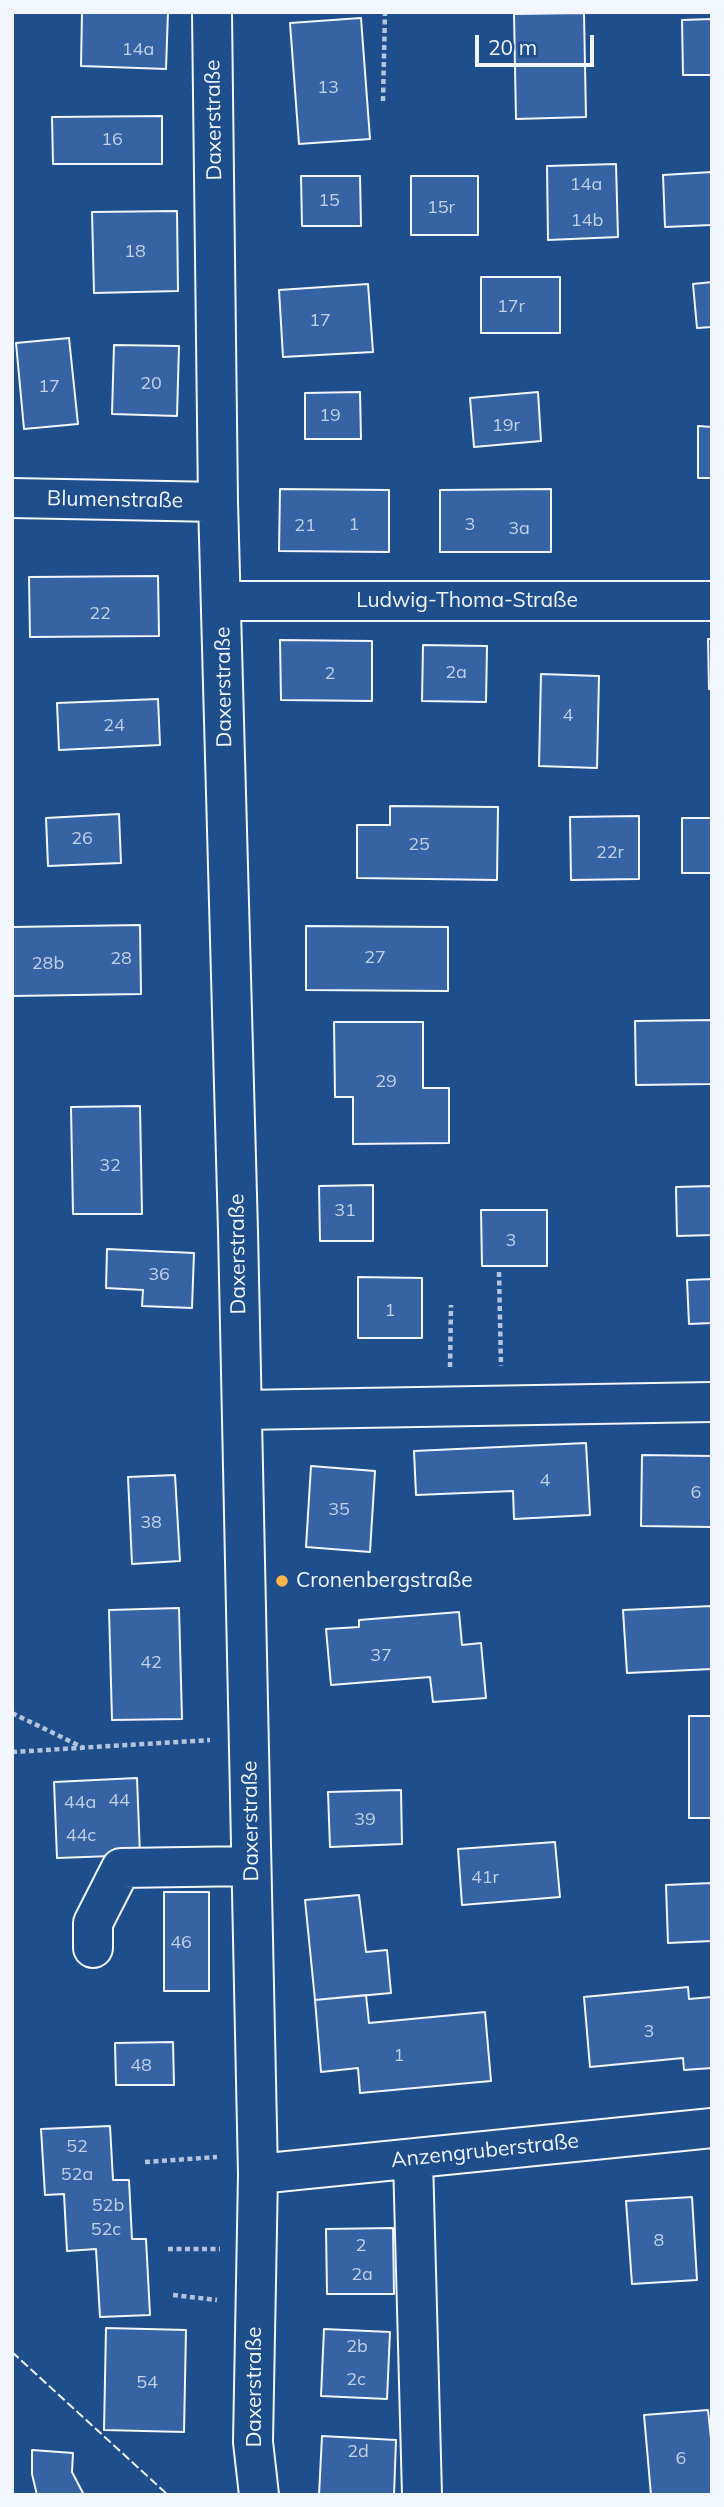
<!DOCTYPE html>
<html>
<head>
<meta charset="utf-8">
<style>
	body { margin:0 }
	#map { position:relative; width:724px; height:2507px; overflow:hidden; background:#1f4e8c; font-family:Mulish,sans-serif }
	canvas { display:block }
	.frame { position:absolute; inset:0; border:14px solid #f2f6ff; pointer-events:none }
	.scale { position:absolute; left:475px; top:35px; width:119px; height:32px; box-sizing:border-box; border:4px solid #f2f6ff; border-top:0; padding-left:9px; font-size:21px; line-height:24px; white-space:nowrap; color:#f2f6ff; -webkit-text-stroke:5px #1f4e8c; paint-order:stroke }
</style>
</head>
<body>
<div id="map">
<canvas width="724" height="2507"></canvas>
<div class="frame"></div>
<div class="scale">20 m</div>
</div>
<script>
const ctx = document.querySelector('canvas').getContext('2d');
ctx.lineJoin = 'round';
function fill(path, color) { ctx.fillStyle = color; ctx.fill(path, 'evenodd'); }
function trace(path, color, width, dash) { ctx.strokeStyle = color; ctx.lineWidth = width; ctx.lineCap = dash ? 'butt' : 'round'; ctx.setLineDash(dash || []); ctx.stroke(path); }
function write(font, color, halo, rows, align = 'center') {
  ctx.font = font + ' Mulish,sans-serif'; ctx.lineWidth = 5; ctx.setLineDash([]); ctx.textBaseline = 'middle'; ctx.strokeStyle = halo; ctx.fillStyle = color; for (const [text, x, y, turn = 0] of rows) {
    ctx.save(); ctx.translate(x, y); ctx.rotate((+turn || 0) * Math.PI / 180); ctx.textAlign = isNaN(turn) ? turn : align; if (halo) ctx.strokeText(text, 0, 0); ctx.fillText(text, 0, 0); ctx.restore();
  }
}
const building = new Path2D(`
	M82 12H168L166 69 81 66Z
	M584 13 586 117 516 119 514 14Z
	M361 18 370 139 299 144 290 23Z
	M712 19V75H683L682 20Z
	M162 116V164H53L52 117Z
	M616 164 618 237 548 240 547 166Z
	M712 172V225L665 227 663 175Z
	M301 176H360L361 226H302Z
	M411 176H478V235H411Z
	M177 211 178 291 94 293 92 212Z
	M481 277H560V333H481Z
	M712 282V327L697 328 693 284Z
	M368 284 373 352 283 357 279 290Z
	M69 338 78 424 24 429 16 343Z
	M114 345 179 346 177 416 112 414Z
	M360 392 361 439H305V393Z
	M538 392 541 441 474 447 470 398Z
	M698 426 712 427V478H698Z
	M280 489 389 490V552L279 551Z
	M551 489V552H440V490Z
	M158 576 159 636 30 637 29 577Z
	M708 639H712V689H709Z
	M280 640 372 641V701L281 700Z
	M423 645 487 646 486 702 422 701Z
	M541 674 599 676 597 768 539 766Z
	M158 699 160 745 59 750 57 703Z
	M390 806 498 807 497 880 357 878V825H390Z
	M119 814 121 863 48 866 46 818Z
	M639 816V879L571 880 570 817Z
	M682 818H712V873H682Z
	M140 925 141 994 12 996V927Z
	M306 926 448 927V991L306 990Z
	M712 1020V1084L636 1085 635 1021Z
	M334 1022H423V1088H449V1143L353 1144V1097H335Z
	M140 1106 142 1214H73L71 1107Z
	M373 1185V1241H320L319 1186Z
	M712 1186V1235L677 1236 676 1187Z
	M481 1210H547V1266H482Z
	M107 1249 194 1253 192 1308 142 1306 143 1290 106 1288Z
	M358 1277 422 1278V1338H358Z
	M712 1279V1323L689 1324 687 1280Z
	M586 1443 590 1515 514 1519 513 1491 416 1495 414 1451Z
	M642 1455 712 1456V1527L641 1526Z
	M311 1466 375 1471 370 1552 306 1547Z
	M175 1475 180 1561 132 1564 128 1477Z
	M712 1606V1669L627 1673 623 1610Z
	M179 1608 182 1719 112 1720 109 1610Z
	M459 1612 462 1645 481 1643 486 1698 433 1702 430 1677 331 1685 326 1629 359 1627V1620Z
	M689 1716H712V1818H689Z
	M137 1778 140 1855 57 1858 54 1782Z
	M401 1790 402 1844 330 1847 328 1792Z
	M555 1842 560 1897 462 1905 458 1849Z
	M712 1883V1941L668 1943 666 1885Z
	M164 1892H209V1991H164Z
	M359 1895 366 1952 387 1950 391 1993 315 2000 305 1900Z
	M688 1987 689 1999 712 1997V2068L684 2070 683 2058 590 2067 584 1997Z
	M366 1995 369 2023 485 2012 491 2081 360 2093 358 2068 321 2072 315 2000Z
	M173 2042 174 2085H116L115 2043Z
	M110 2126 113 2180H129L132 2239H146L150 2315 100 2317 96 2249 67 2251 64 2194 45 2195 41 2129Z
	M692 2197 697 2280 632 2284 626 2201Z
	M393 2228 394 2294H327L326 2229Z
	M106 2328 186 2330 184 2432 104 2430Z
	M324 2329 390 2332 387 2399 321 2396Z
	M708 2410 712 2448V2495H651L644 2415Z
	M322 2436 396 2440 394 2495H319Z
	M32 2450 73 2453 72 2472 84 2495H37L32 2474Z`);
fill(building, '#3563a3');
trace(building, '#f2f6ff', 2);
const minor = new Path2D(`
	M212 12 218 502 238 1231 258 2174 253 2442 259 2495
	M12 498 218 502
	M222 601H712
	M242 1410 712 1402
	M93 1948V1923L121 1868 251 1866
	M413 2159 422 2495
	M258 2174 712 2128`);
trace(minor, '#f2f6ff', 42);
trace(new Path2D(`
	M383 101 385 12
	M499 1272 501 1366
	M450 1367 451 1305
	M12 1713 84 1748
	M12 1752 210 1740
	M145 2162 217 2157
	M168 2249H220
	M173 2295 217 2300`), '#b3c4dc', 4.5, [5, 3.5]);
trace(minor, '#1f4e8c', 38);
trace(new Path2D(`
	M12 2352 168 2495`), '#f2f6ff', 2, [9, 3.5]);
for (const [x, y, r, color] of [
	[282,1581,7,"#ffb74d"]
]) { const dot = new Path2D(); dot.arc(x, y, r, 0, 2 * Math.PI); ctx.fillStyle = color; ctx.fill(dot); trace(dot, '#1f4e8c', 2.5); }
write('18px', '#c3d1e8', null, [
	["14a",138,50],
	["13",328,88],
	["16",112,140],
	["14a",586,185],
	["15",329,201],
	["15r",441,208],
	["14b",587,221],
	["18",135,252],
	["17r",511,307],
	["17",320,321],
	["20",151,384],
	["17",49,387],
	["19",330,416],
	["19r",506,426],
	["1",354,525],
	["3",470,525],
	["21",305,526],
	["3a",519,529],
	["22",100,614],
	["2a",456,673],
	["2",330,674],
	["4",568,716],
	["24",114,726],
	["26",82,839],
	["25",419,845],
	["22r",610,853],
	["27",375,958],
	["28",121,959],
	["28b",48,964],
	["29",386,1082],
	["32",110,1166],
	["31",345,1211],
	["3",511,1241],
	["36",159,1275],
	["1",390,1311],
	["4",545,1481],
	["6",696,1493],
	["35",339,1510],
	["38",151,1523],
	["37",381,1656],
	["42",151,1663],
	["44",119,1801],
	["44a",80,1803],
	["39",365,1820],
	["44c",81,1836],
	["41r",485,1878],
	["46",181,1943],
	["3",649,2032],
	["1",399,2056],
	["48",141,2066],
	["52",77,2147],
	["52a",77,2175],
	["52b",108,2206],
	["52c",106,2230],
	["8",659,2241],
	["2",361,2246],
	["2a",362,2275],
	["2b",357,2347],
	["2c",356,2380],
	["54",147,2383],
	["2d",358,2452],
	["6",681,2459]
]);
write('21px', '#f2f6ff', '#1f4e8c', [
	["Daxerstraße",214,120,-91],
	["Blumenstraße",115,500,1],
	["Ludwig-Thoma-Straße",467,601],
	["Daxerstraße",224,687,-91],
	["Daxerstraße",238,1254,-91],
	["Daxerstraße",251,1821,-91],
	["Anzengruberstraße",485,2151,-6],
	["Daxerstraße",255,2387,-90]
]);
write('21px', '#f2f6ff', '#1f4e8c', [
	["Cronenbergstraße",296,1581]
], 'left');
</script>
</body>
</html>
